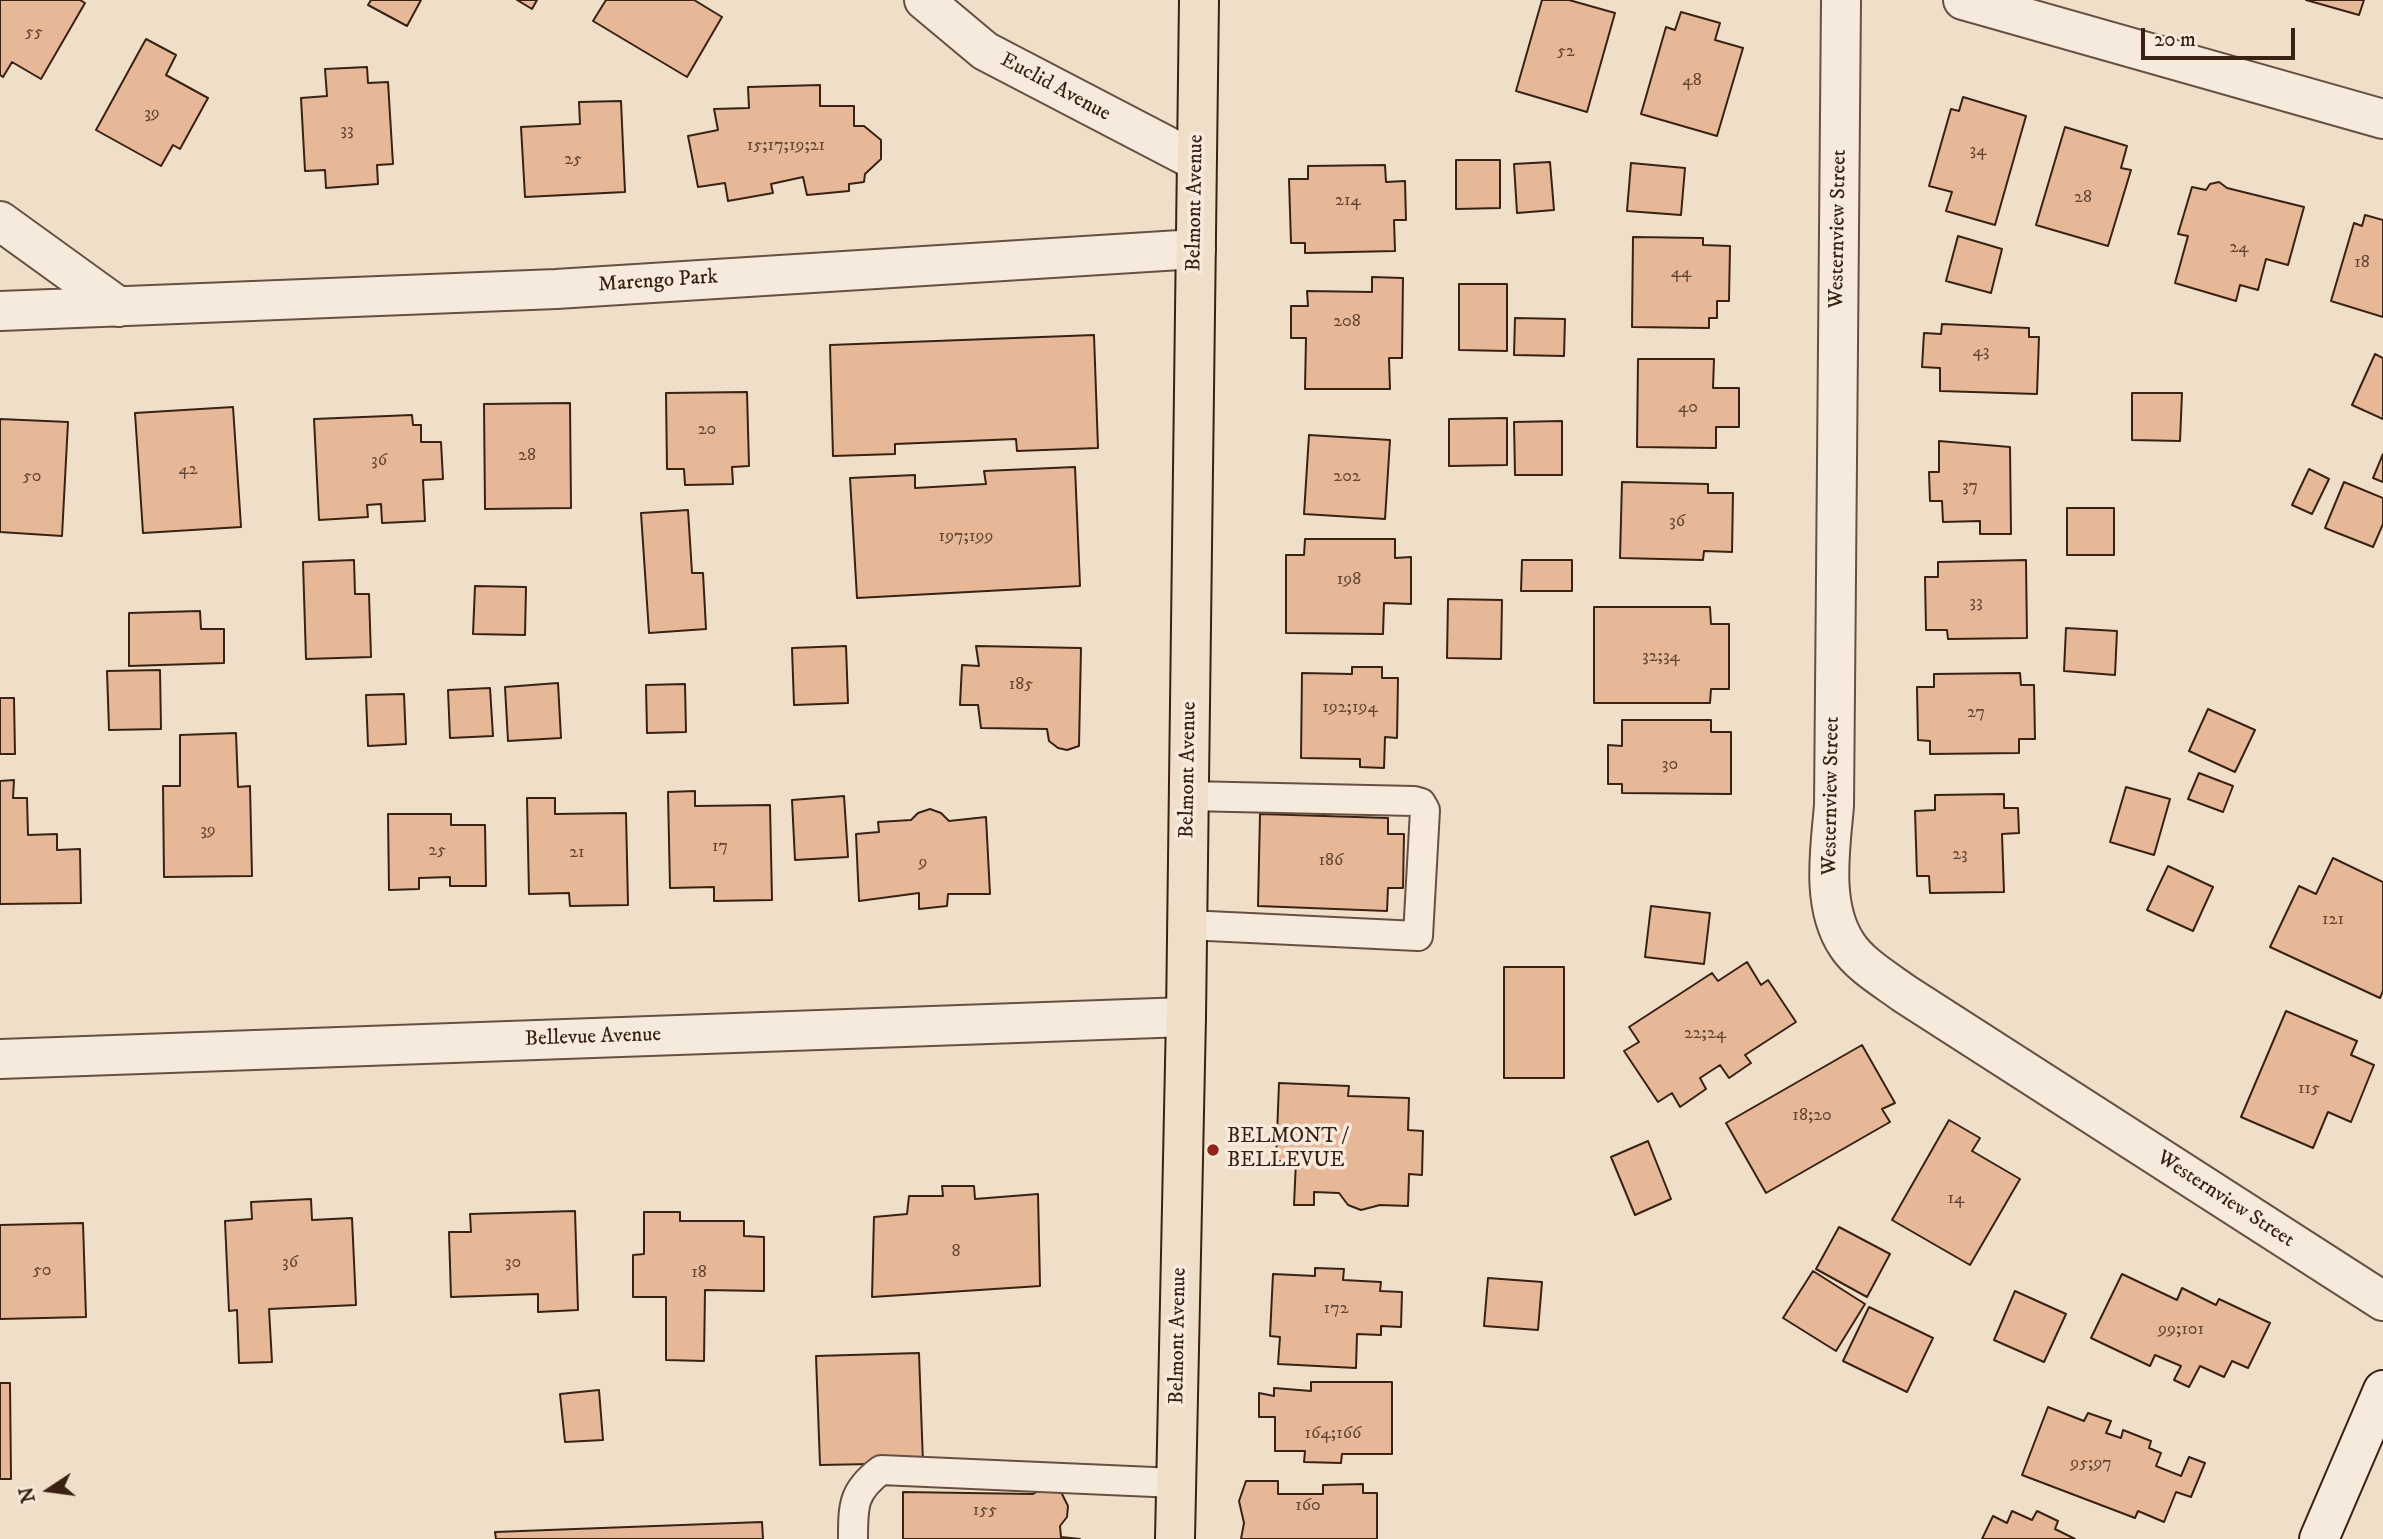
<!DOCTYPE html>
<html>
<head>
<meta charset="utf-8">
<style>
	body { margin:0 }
	#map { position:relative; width:2383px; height:1539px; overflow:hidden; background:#efdfc8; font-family:"IM FELL DW Pica",serif }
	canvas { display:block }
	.north { position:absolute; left:14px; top:1455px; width:70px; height:70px; -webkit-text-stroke:5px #f5eadb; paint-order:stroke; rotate:257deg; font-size:19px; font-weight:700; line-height:28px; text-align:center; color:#392114 }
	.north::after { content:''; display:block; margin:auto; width:24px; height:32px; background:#392114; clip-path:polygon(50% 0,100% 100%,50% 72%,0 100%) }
	.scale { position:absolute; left:2141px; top:28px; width:154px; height:32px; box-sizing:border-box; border:4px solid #392114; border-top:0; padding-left:9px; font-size:21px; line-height:24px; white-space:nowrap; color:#392114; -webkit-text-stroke:5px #f5eadb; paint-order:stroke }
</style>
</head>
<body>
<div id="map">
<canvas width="2383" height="1539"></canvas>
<div class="north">N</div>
<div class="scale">20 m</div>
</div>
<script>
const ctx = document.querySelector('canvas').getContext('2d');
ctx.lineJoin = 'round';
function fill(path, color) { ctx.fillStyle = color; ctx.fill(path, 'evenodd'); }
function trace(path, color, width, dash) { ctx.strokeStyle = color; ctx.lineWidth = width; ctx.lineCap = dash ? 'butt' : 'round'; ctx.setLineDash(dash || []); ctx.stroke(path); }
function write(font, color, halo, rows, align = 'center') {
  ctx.font = font + ' "IM FELL DW Pica",serif'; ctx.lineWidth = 7; ctx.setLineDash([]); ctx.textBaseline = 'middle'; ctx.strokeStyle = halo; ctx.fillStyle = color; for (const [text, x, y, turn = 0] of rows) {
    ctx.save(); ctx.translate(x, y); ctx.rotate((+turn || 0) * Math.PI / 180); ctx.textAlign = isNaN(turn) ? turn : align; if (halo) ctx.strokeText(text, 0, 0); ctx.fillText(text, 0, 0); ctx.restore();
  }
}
const building = new Path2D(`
	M0 0H80L85 3 41 79 12 62 3 77 0 75Z
	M371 0H421L407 26 368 5Z
	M517 0H537L532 9Z
	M606 0H694L722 17 687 77 593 21Z
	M1542 0H1569L1615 13 1587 112 1516 91Z
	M2306 0H2364L2359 15Z
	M1681 12 1720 23 1715 40 1743 48 1717 136 1641 114 1666 27 1675 30Z
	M146 39 176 55 166 75 208 98 180 149 173 145 161 166 96 130Z
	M367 67 368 83 388 82 393 164 377 165 378 184 326 188 325 170 305 171 301 98 327 96 325 69Z
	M820 85V106H854V126H864L881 140V159L865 174 864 182 849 184V191L807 195 803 177 771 184 773 193 728 201 725 183 698 187 688 136 718 130 714 109 749 108 748 87Z
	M1963 97 2026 116 1995 225 1946 211 1952 192 1929 186 1951 109 1959 111Z
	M621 101 625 192 525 197 521 127 580 124 579 102Z
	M2065 127 2127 146 2121 168 2131 170 2108 246 2036 225Z
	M1456 160H1500V208L1456 209Z
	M1550 162 1554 210 1517 213 1514 164Z
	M1631 163 1685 168 1681 215 1627 211Z
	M1385 165 1386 182 1405 181 1406 220H1394L1395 251 1305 253V243H1291L1289 179H1308V166Z
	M2219 182 2227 188 2304 207 2288 265 2266 259 2258 290 2240 285 2236 301 2175 283 2188 236 2178 234 2192 187 2206 190 2210 184Z
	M2365 215 2383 220V317L2331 301 2354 223 2362 226Z
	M1958 236 2002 249 1991 293 1946 281Z
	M1633 237 1703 238V245L1730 246 1729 301H1717V318H1709V328L1632 327Z
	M1372 277 1403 278 1402 358H1389L1390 389H1305L1306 338H1291V306H1308L1307 291 1372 292Z
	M1459 284H1507V351L1459 350Z
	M1515 318 1565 319 1564 356 1514 355Z
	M1942 324 2029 328V337H2039L2037 394 1940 391V368L1922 367 1924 333 1941 334Z
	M1094 335 1098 448 1017 451 1016 439 895 444V454L833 456 830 345Z
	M2375 354 2383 358V419L2352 405Z
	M1638 359H1714L1713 388H1739V427H1716V448L1637 447Z
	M747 392 749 466 732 467 733 484 685 485 684 469H667L666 393Z
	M2132 393H2182L2180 441 2132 440Z
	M570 403 571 508 485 509 484 404Z
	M233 407 241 527 143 533 135 413Z
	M412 415 413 425H421V442H441L443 479 423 480 425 521 382 523 381 504 367 505 368 517 319 520 314 419Z
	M1507 418V465L1449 466V419Z
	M0 419 68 422 62 536 0 532Z
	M1562 421V475H1515L1514 422Z
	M1309 435 1390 440 1385 519 1304 514Z
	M1939 441 2010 447 2011 534H1980V521L1943 522 1942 501H1930L1929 472H1939Z
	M2383 454V482L2373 478Z
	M1075 467 1080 586 857 598 850 478 915 475V488L986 484 984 471Z
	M2309 469 2329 479 2312 514 2292 505Z
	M1622 482 1708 484V493H1733L1732 552 1704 551 1703 560 1620 558Z
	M2344 482 2383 498V524L2373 547 2325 528Z
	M2067 508H2114V555H2067Z
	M688 510 692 573H703L706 629 649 633 641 513Z
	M1305 539H1395V558L1411 557V604L1384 603 1383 634 1286 633V555H1304Z
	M354 560 355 594H369L371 657 306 659 303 562Z
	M1522 560H1572V591H1521Z
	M2026 560 2027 638 1948 639 1947 630H1926L1925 577H1938V562Z
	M475 586 526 587 525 635 473 634Z
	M1448 599 1502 600 1501 659 1447 658Z
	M1594 607H1710L1711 624H1729V689H1711L1710 703H1594Z
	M200 611 201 629H224V663L129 666V613Z
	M2066 628 2117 631 2115 675 2064 671Z
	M846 646 848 703 794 705 792 648Z
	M976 646 1081 648 1079 746 1067 750 1058 748 1049 741 1047 729 981 728 978 705H960L962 665 979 666Z
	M1352 667H1382V678H1398L1397 738 1385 737 1384 768 1360 767V759L1301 758 1302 673 1352 674Z
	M160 670 161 729 109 730 107 671Z
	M2020 673 2021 685H2034L2035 739H2019V753L1930 754V741L1918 740 1917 687H1934V674Z
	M558 683 561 738 508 741 505 687Z
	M685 684 686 732 647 733 646 685Z
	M490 688 493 736 450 738 448 690Z
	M404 694 406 744 368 746 366 695Z
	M0 698H14L15 754H0Z
	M2208 709 2255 730 2235 772 2189 751Z
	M1622 720H1711V732H1731V794L1622 793V784H1608V745L1622 746Z
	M236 733 238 787 250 786 252 876 164 877 163 786H180V735Z
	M2199 773 2233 786 2223 812 2188 799Z
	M14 780 13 798H27L28 835 57 834V850L80 849 81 903 0 904V781Z
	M2126 787 2170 799 2154 855 2110 842Z
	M695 791V806L770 805 772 900 714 901V887L670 888 668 792Z
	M2004 794V808H2018L2019 833 2002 834 2004 892 1930 893 1929 876H1917L1915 811 1935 810V795Z
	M844 796 848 857 795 860 792 800Z
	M527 798H555V814L626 813 628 905 570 906 569 893 529 894Z
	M930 809 941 813 949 821 986 817 990 894H948L947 906 919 909V893L859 901 856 834 879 832 878 822 911 820 918 813Z
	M388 814H451V825H485L486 886H450V877L419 878V889L389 890Z
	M1260 814 1388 818V834H1404L1403 888H1388L1387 911 1258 906Z
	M2333 858 2383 882V991L2380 998 2270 947 2299 886 2316 894Z
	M2168 866 2213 887 2193 931 2147 910Z
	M1651 906 1710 913 1704 964 1645 957Z
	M1747 962 1761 985 1768 980 1796 1022 1745 1055 1751 1063 1729 1078 1720 1065 1700 1078 1706 1089 1680 1107 1672 1093 1658 1102 1624 1051 1639 1042 1629 1027 1712 973 1718 981Z
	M1504 967H1564V1078H1504Z
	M2286 1011 2357 1041 2351 1055 2374 1065 2351 1122 2328 1112 2313 1148 2241 1117Z
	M1862 1045 1895 1103 1882 1109 1890 1122 1766 1193 1726 1123Z
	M1279 1083 1349 1086 1348 1096 1409 1098 1408 1130 1423 1131 1422 1175 1409 1174 1408 1206 1380 1205 1361 1210 1348 1205 1339 1193 1314 1192V1205H1294L1296 1161H1276Z
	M1949 1120 1980 1138 1972 1151 2020 1179 1970 1265 1892 1220Z
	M1648 1141 1671 1199 1635 1215 1611 1157Z
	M942 1186H974L975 1199 1038 1194 1040 1286 872 1297 874 1217 907 1214 909 1196H943Z
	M311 1199 312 1220 352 1218 356 1305 269 1309 272 1362 239 1363 237 1310 229 1311 225 1221 252 1219 251 1202Z
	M575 1211 578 1310 538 1312V1294L451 1297 449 1232H471L470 1214Z
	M644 1212H680V1221H744V1236L764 1237V1291L705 1290 704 1361 666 1360V1297H633V1255L644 1254Z
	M83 1223 86 1317 0 1319V1225Z
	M1839 1227 1890 1254 1867 1297 1816 1269Z
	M1315 1268 1344 1269 1343 1280 1381 1282 1380 1291 1402 1292 1401 1327 1381 1326V1335L1357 1334 1356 1368 1278 1364 1280 1337 1270 1336 1273 1274 1315 1276Z
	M1813 1271 1865 1304 1836 1351 1783 1318Z
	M2122 1274 2177 1300 2182 1288 2216 1305 2219 1299 2270 1323 2248 1368 2232 1361 2224 1377 2200 1366 2189 1387 2174 1380 2181 1366 2155 1355 2150 1366 2091 1338Z
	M1488 1278 1542 1282 1538 1330 1484 1326Z
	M2015 1291 2066 1314 2044 1362 1994 1340Z
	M1869 1307 1933 1338 1907 1392 1843 1361Z
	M919 1353 923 1463 820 1465 816 1356Z
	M1311 1382H1392V1454H1342L1341 1463 1304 1462 1305 1451H1275V1417H1259V1393L1274 1396V1388L1311 1391Z
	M0 1383H10L11 1479H0Z
	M599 1390 603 1440 565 1442 560 1394Z
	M2048 1407 2084 1421 2088 1413 2111 1421 2106 1433 2121 1438 2123 1430 2151 1441 2149 1448 2161 1453 2156 1466 2181 1476 2189 1457 2205 1463 2191 1497 2176 1492 2164 1522 2138 1511 2135 1518 2022 1475Z
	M1246 1481H1278V1494H1323V1485L1363 1484V1493H1377V1539H1241L1244 1523 1239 1501Z
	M1040 1490H1055L1062 1494 1068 1506 1067 1517 1060 1526 1061 1537 1080 1539H903V1492L1033 1494Z
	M2012 1511 2032 1520 2037 1511 2058 1521 2055 1529 2075 1539H1982L1993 1516 2007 1523Z
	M762 1522 763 1539H496L495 1532Z`);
fill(building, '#e7b898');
trace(building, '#392114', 2);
const lane = new Path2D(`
	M1187 925 1418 936 1425 810 1421 803 1414 801 1188 796
	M853 1539C853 1505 853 1491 881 1470L1176 1483`);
const street = new Path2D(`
	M924 0 985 51 1196 161
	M1841 0 1834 806C1830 850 1821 906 1847 945 1860 965 1886 980 1905 994L2383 1301
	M1963 0 2383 119
	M0 221 119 307
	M0 311 556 289 1196 249
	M0 1059 1186 1017`);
const secondary = new Path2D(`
	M2319 1539 2383 1390`);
const primary = new Path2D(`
	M1175 1539 1186 1017 1199 0`);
trace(lane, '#665041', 32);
trace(street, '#665041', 42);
trace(secondary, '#392114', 42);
trace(primary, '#392114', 42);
trace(lane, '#f5eadb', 28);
trace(street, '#f5eadb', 38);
trace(secondary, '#f5eadb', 38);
trace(primary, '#efdfc8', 38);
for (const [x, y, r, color] of [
	[1213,1150,7,"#8f2418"]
]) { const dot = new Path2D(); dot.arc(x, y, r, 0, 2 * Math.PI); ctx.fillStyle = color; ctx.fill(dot); trace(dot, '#f5eadb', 2.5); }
write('18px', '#644735', null, [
	["55",34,33],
	["52",1566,52],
	["48",1692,81],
	["39",152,114],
	["33",347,131],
	["15;17;19;21",786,146],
	["34",1978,151],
	["25",573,160],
	["28",2083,198],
	["214",1348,201],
	["24",2239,248],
	["18",2362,263],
	["44",1681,273],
	["208",1347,322],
	["43",1981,352],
	["40",1688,408],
	["20",707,430],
	["28",527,456],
	["36",379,461],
	["42",188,470],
	["50",32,477],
	["202",1347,477],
	["37",1970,487],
	["36",1677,522],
	["197;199",966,537],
	["198",1349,580],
	["33",1976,603],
	["32;34",1661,657],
	["185",1021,685],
	["192;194",1350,708],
	["27",1976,713],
	["30",1670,765],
	["39",208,831],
	["17",720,847],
	["25",437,851],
	["21",577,853],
	["23",1960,855],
	["186",1331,861],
	["9",923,863],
	["121",2333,920],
	["22;24",1705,1034],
	["115",2309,1089],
	["18;20",1812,1116],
	["14",1956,1199],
	["8",956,1252],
	["36",290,1263],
	["30",513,1263],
	["50",42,1271],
	["18",699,1273],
	["172",1336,1309],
	["99;101",2181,1330],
	["164;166",1333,1434],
	["95;97",2091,1464],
	["160",1308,1506],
	["155",985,1511]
]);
write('21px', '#392114', '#f5eadb', [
	["Euclid Avenue",1055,88,28],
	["Belmont Avenue",1196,203,-89],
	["Westernview Street",1839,229,-89],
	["Marengo Park",658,282,-4],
	["Belmont Avenue",1189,770,-89],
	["Westernview Street",1832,796,-89],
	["Bellevue Avenue",593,1038,-2],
	["Westernview Street",2225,1200,33],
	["Belmont Avenue",1179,1336,-89]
]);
write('21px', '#392114', '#f5eadb', [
	["BELMONT /",1227,1138],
	["BELLEVUE",1227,1162]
], 'left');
</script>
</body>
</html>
